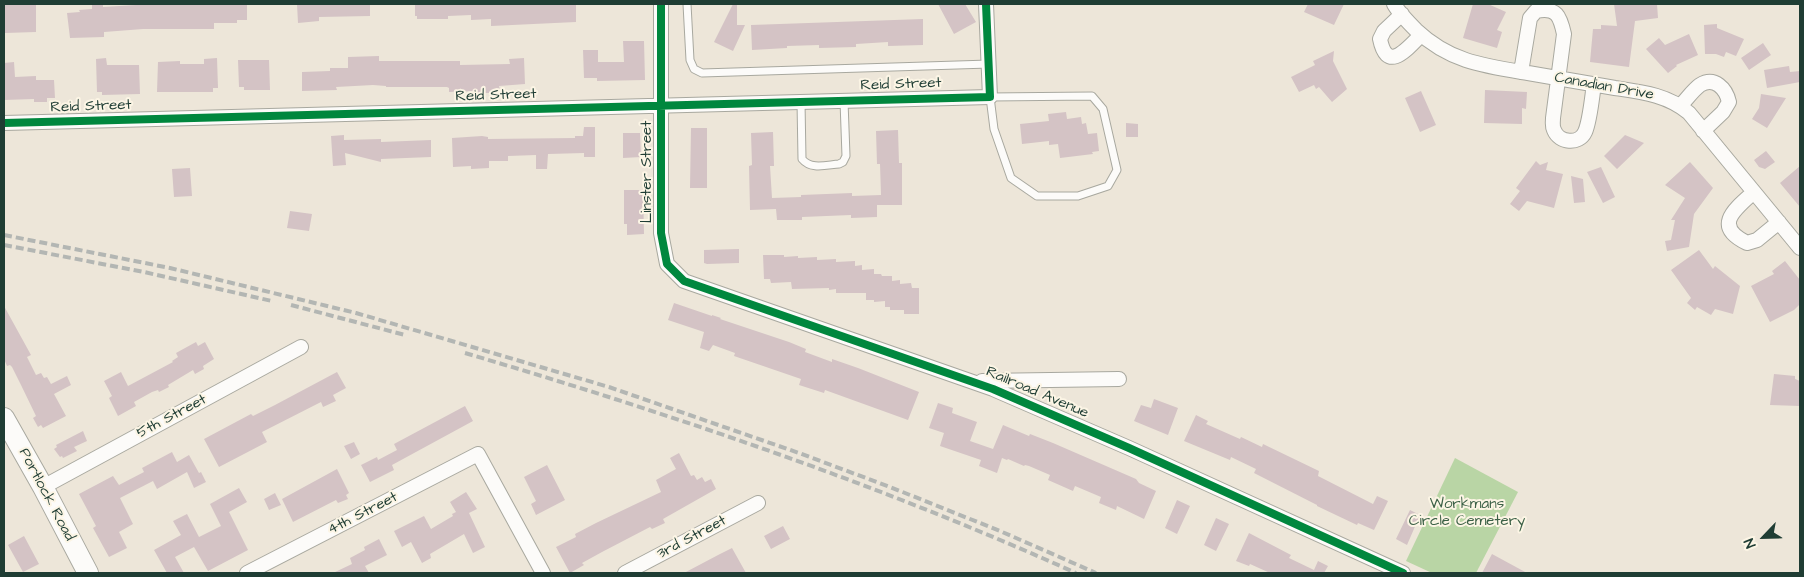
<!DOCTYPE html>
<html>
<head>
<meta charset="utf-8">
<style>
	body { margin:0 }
	#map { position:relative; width:1804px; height:577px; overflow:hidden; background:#ede6d9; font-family:"Architects Daughter",sans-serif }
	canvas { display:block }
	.frame { position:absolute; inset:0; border:5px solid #1f3d34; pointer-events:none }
	.north { position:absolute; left:1739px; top:512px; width:50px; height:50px; -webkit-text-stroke:4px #fcf5e5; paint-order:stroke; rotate:246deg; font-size:14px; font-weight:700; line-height:20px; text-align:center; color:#1f3d34 }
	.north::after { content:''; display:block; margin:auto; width:18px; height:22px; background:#1f3d34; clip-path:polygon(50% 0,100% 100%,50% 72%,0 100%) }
</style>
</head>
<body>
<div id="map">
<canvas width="1804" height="577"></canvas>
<div class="frame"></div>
<div class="north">N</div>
</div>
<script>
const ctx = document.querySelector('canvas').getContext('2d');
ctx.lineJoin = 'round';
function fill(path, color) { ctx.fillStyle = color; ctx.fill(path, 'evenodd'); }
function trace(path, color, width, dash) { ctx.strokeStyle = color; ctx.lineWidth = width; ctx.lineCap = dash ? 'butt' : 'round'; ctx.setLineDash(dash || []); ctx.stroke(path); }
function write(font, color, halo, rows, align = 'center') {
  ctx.font = font + ' "Architects Daughter",sans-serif'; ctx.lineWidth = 4; ctx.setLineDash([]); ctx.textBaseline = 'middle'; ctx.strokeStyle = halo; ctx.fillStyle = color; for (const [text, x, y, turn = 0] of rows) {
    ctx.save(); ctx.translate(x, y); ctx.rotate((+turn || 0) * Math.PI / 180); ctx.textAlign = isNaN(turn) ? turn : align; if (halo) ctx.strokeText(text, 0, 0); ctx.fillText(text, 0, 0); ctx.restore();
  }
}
fill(new Path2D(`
	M1455 458 1518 492 1476 573H1432L1406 561Z`), '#b9d5a5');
fill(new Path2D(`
	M4 4 36 5V32L5 33Z
	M103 4V7L136 5 247 4V20H237V23H214V29H143L104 32V37L70 38 67 13 80 12 79 10 92 9V5Z
	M297 4H370V16L319 17V21L298 23Z
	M415 4H576V22L491 26V19L471 20V15L448 16V19H417V16H415Z
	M733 4H737V25H745L733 51 714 42Z
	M938 4H965L976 22 954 34Z
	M1308 4H1344L1334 25 1304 12Z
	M1473 4H1488L1506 12 1497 30 1502 32 1497 48 1463 38Z
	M1614 4H1657L1658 18 1635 21 1629 67 1590 62 1593 29H1601V25L1617 26Z
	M923 19V45L888 46V42L856 44V47L819 48V45L787 46V48L752 50 751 25Z
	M1717 24V28L1744 39 1736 56 1726 52 1724 57 1716 54H1705L1704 25Z
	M1689 34 1698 55 1676 65 1677 66 1668 73 1646 49 1659 38 1665 45Z
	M623 41H644L645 80 597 81V78H584L583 50H598V62H624Z
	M1763 43 1771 55 1749 70 1741 58Z
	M1334 51 1333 61 1347 89 1332 102 1319 87 1316 89 1314 85 1299 92 1291 77 1315 65 1313 61Z
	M379 56V61H460V65L510 64 509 59 524 58 525 84 499 86 500 91 489 92V93H476V91H474L449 92V88L447 87H386V86L373 85 336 87 337 90 302 91V72L330 71V68H348V57Z
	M106 58 107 65H139L140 94 102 95V92H97L96 59Z
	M217 58 218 88H213V92H157L158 62 180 61V64H204V59Z
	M238 60H269L270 90H244V87H239Z
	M14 62 15 77 36 76V80H54L55 98H47V102H34V99L4 100V63Z
	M1789 66 1790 72 1800 71V82L1767 88 1764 70Z
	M1485 90 1527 92 1526 109 1522 108V124L1484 123Z
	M1421 91 1436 125 1420 132 1405 98Z
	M1761 94 1786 98 1767 128 1752 119 1759 108Z
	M1066 112 1067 119 1081 117 1082 124 1086 123 1088 134 1097 133 1099 151 1092 152 1093 154 1060 158 1058 144 1049 145V141L1022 144 1020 124 1049 121 1048 114Z
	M1126 123 1138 124V137H1126Z
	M584 127H595V157H584V153L548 154 547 169H536V155L508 156V161H489V168L471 169V166L453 167 452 138 482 136 488 137V139L575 138V136H583Z
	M691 128H707V188H690Z
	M898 130 899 163H902V205H877V217L851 218V215L802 217V220H777L776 209 750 210 749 166 752 165 751 133 773 132 774 166H770L772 198 801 197V195L852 193V196L881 195 880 164H877L876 131Z
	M623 133H640L641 157 623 158Z
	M344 135V140L381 139V142L431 140V157L381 159V162L345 153 346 165 333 166 331 136Z
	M1625 135 1644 143 1617 169 1604 156Z
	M1766 151 1775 162 1765 169 1759 167 1754 160Z
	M1536 161 1540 165 1548 162 1546 170 1563 174 1554 208 1527 201 1519 211 1510 204 1520 191 1516 188Z
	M1690 162 1713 188 1694 214 1689 247 1667 251 1665 241 1671 240 1675 220H1671L1685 198 1665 185Z
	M1800 166V207L1780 183Z
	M1601 167 1615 197 1603 203 1587 172Z
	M190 168 192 196 174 197 172 169Z
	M1571 176 1583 179 1585 202 1574 203Z
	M624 190H643L644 234 627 235V224H624Z
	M290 211 312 214 309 231 287 228Z
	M739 249V263L707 264 704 263V250Z
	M1699 250 1713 269 1715 266 1740 286 1733 314 1715 309 1711 315 1697 307 1695 310 1687 303 1691 298 1671 270Z
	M763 255H784V257L798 256V258L817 257V260L836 259V262L855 261V266L862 265V270L874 269V274H881L882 276H892V281L900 280V284L911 283 912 288H919V314H904V310H890V307H885V301L874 302V300H866V293H836V289L829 290V288L792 289 791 282 771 283 770 279H764Z
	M1785 261 1800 280V304L1794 310 1770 322 1751 286 1774 274 1772 271Z
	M674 303 712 316V315L721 318 720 319 789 342 806 349 805 352 832 362V359L858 368 919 392 908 420 825 390 824 393 799 385 801 379 734 356 735 353 713 345 709 351 700 348 704 332 668 320Z
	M4 306 31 355 27 357 36 375 41 373 44 378 47 377 51 384 67 376 71 385 54 394 66 416 43 428 41 425 38 427 33 418 36 416 21 385 12 367 10 365 7 366 4 359Z
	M196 342 198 346 205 342 214 359 203 366 204 369 195 374 193 370 168 385 169 387 159 392 158 390 152 392 134 402 136 406 118 416 109 398 112 396 104 381 121 372 128 386 173 362 172 361 178 357 176 353Z
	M337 372 346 388 333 395 336 401 323 407 321 402 262 432 267 442 219 467 204 439 251 414 253 416 275 405Z
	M1774 374 1795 376V379L1800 381V406L1770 405Z
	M1154 399 1178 408 1168 435 1134 421 1141 405 1151 408Z
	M938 403 953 408 952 413 977 422 970 441 993 449 1003 425 1029 436 1030 434 1053 443 1136 479 1139 483 1156 491 1144 519 1117 506 1116 510 1099 503 1101 497 1075 486 1073 491 1048 480 1050 475 1029 466 1025 465 1024 466 1008 459 1007 460 1002 458 997 473 979 466 981 460 940 446 944 433 929 428Z
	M465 406 473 421 392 465 394 470 370 482 361 465 377 457 378 460 397 450 394 444Z
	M1196 415 1208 421 1206 424 1240 439 1241 437 1262 447 1263 444 1319 471 1318 476 1373 504 1377 496 1388 501 1374 530 1358 523 1357 525 1317 506V505L1254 473 1256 469 1231 457 1230 460 1184 441Z
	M83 431 87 441 74 447 77 451 63 458 62 456 60 457 54 449 57 447 56 445Z
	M354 442 360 454 351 459 344 446Z
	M172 452 177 462 189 455 199 473 201 472 206 482 194 488 187 472 157 489 153 481 120 498 133 524 119 532 127 548 109 557 93 528 96 526 79 494 113 476 119 485 144 472 142 468Z
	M679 453 691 476 694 475 697 480 702 477 705 482 711 479 716 489 663 519 665 523 652 529 650 527 602 552 582 563 584 565 570 573 556 547 576 537 575 534 596 523 661 492 656 480 676 469 670 458Z
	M547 465 565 500 536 515 531 504 536 501 524 477Z
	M337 469 349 493 346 495 348 499 338 503 336 500 293 522 282 499Z
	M239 488 247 502 229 512 248 550 208 571 194 547 175 557 184 573H167L154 550 181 535 173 521 187 514 199 537 221 526 210 504Z
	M466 492 477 509 469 513 485 547 473 553 464 534 430 554 431 558 422 563 411 542 402 547 394 531 424 516 431 529 453 516 452 514 456 512 450 502Z
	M275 493 281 505 269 510 264 499Z
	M1177 500 1190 506 1177 534 1165 528Z
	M1410 510 1420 515 1407 545 1396 539Z
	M1216 518 1229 524 1216 551 1204 545Z
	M783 526 790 539 771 549 764 536Z
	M1249 533 1291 555 1289 558 1314 570 1318 561 1328 566 1324 573H1270L1250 564 1249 566 1236 561Z
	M24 536 39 564 23 572 8 545Z
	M379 539 387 555 365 566 369 573H333L352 564 350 558 365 550 364 547Z
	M732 548 746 573H684L720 554Z
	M1492 554 1527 573H1482Z`), '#d4c3c5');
const service = new Path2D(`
	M687 4 690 60 694 69 702 73 989 64
	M1092 96 1103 109 1117 170 1108 186 1078 196H1037L1011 178 994 129 990 97Z
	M801 102 802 159C811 170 826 165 839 164L843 162 846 156 844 101`);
const minor = new Path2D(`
	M661 4V233L667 264 684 281 993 389 1129 448 1403 573
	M1394 4C1399 13 1408 22 1416 30 1450 62 1484 66 1528 73 1557 78 1586 83 1615 88 1642 92 1668 95 1689 113L1800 248
	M1402 14 1384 31 1380 39C1387 74 1407 49 1421 35
	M1521 72 1530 18 1536 11C1557 7 1560 16 1564 34L1553 118C1553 122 1552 126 1554 130 1559 143 1579 145 1585 132 1590 121 1592 97 1594 84
	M1680 106C1687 99 1693 90 1700 85 1715 76 1726 89 1729 102L1723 112 1703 131
	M4 123 990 97 986 4
	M1754 192C1735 209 1712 226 1747 243L1757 240 1779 222
	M982 381 1119 379
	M43 487 301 347
	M247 573 478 454 543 573
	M625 573 758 503`);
const secondary = new Path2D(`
	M4 418 43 487 88 573`);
trace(service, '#a8a89f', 9);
trace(minor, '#a8a89f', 16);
trace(secondary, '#a8a89f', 22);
trace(service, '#fcfbf9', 7);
trace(minor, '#fcfbf9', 14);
trace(secondary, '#fcfbf9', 20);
trace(new Path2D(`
	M4 235 170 268 356 313 609 387 799 453 890 487 1000 531 1096 573
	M4 245 144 272 272 301
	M291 305 405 335
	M465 353C672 414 878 484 1076 573`), '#b3b6b3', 4, [8, 4]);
trace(new Path2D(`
	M661 4V233L667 264 684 281 993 389 1129 448 1403 573
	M4 123 990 97 986 4`), '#00873e', 8);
write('15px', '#1f3d34', '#fcf5e5', [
	["Reid Street",901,85,-2],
	["Canadian Drive",1604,87,10],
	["Reid Street",496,96,-2],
	["Reid Street",91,107,-2],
	["Linster Street",648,172,-90],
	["Railroad Avenue",1037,393,23],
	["5th Street",172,417,-28],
	["Portlock Road",46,495,62],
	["4th Street",363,514,-27],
	["3rd Street",692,538,-28]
]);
write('15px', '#3b6046', '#fcf5e5', [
	["Workmans",1467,505],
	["Circle Cemetery",1467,522]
]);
</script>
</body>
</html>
